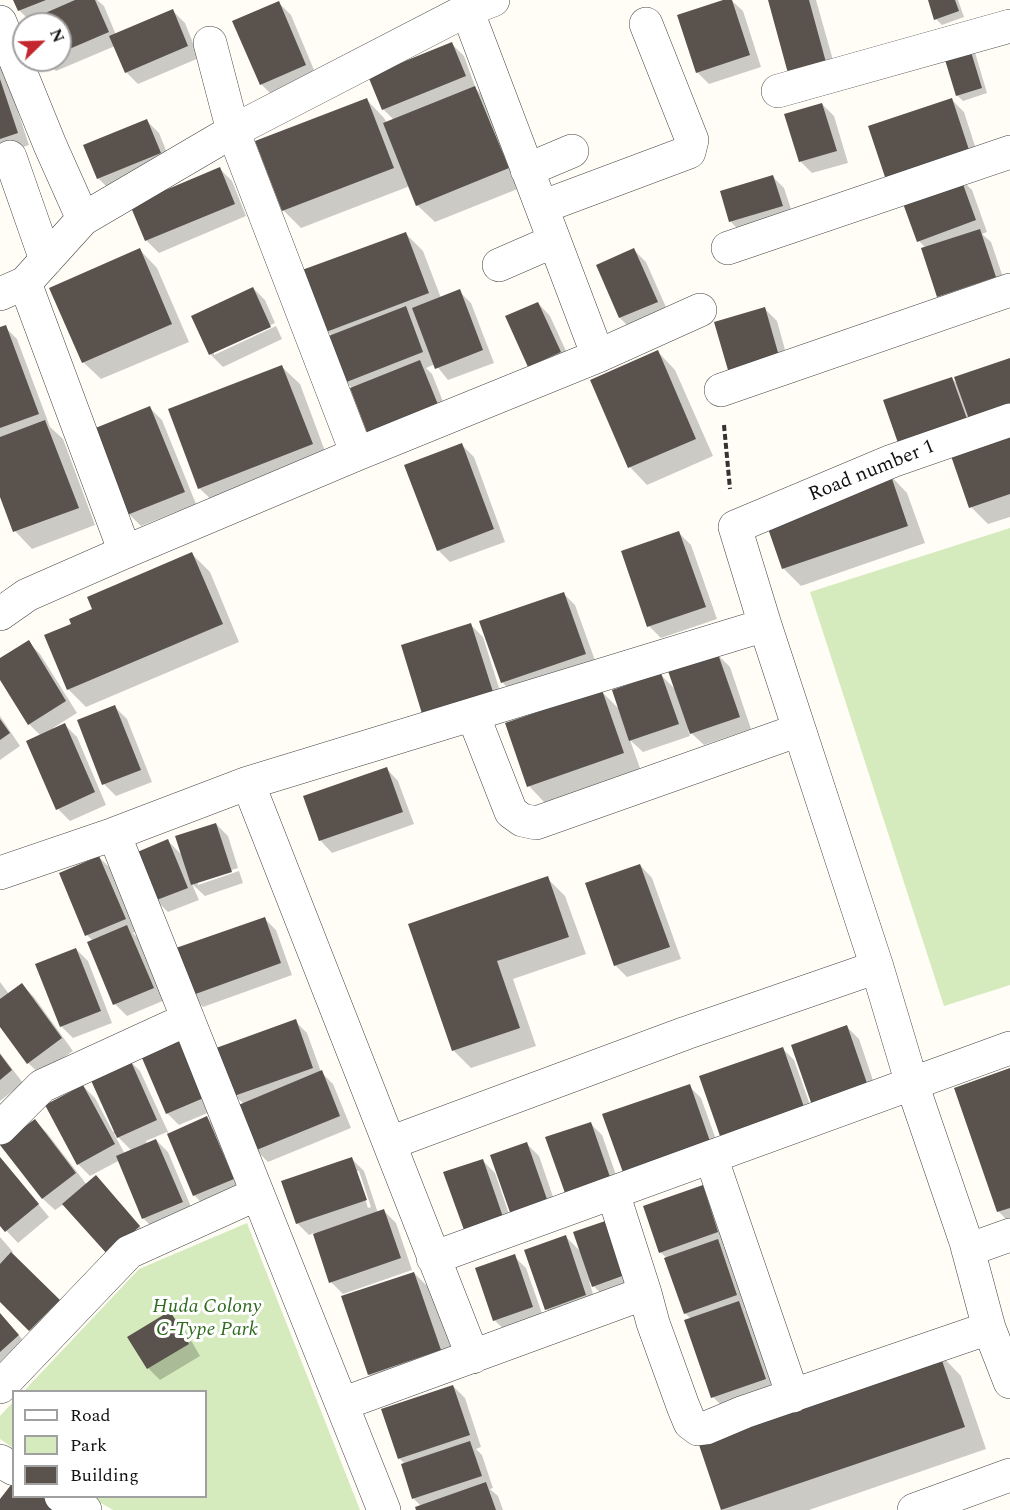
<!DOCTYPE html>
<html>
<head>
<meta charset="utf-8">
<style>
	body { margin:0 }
	#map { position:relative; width:1010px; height:1510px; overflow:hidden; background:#fffdf5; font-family:Spectral,serif }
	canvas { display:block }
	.legend { position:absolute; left:12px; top:1390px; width:195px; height:108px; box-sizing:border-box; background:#fff; border:2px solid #a0a0a0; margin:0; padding:8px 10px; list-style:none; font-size:18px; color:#111 }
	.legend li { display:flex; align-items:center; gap:12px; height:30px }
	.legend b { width:30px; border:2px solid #a0a0a0 }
	.north { position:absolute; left:12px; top:12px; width:60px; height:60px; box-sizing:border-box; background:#fff; border:2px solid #a0a0a0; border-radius:50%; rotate:67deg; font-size:16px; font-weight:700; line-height:24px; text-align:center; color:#111 }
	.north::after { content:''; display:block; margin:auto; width:21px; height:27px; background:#c4262e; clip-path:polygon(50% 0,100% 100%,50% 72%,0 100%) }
</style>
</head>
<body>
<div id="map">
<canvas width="1010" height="1510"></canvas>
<ul class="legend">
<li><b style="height:8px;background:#fff"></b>Road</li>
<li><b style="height:16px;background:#d5ebbd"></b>Park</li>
<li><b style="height:16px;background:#5a524d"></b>Building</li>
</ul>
<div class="north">N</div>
</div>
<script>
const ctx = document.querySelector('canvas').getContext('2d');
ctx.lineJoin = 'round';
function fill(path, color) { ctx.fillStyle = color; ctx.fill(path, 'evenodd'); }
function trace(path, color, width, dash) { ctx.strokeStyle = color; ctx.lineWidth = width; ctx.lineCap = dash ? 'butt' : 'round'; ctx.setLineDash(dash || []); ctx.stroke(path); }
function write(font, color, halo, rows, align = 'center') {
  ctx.font = font + ' Spectral,serif'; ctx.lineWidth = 6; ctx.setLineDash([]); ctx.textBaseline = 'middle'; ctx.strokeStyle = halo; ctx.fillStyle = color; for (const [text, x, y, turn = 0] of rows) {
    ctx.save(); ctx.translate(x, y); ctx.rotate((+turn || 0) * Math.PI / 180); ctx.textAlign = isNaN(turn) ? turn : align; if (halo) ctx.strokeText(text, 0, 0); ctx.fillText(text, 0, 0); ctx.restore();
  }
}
fill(new Path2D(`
	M1010 528V985L944 1006 810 592Z
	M247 1223 360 1510H113L91 1497 206 1496V1392H23L139 1269Z
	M13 1402V1448L0 1439V1416Z`), '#d5ebbd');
fill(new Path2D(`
	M15 0H97L104 6 116 35 173 11 185 23 199 58 138 84 126 72 115 46 56 71 45 60H60V24H30V21L19 10Z
	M728 0H731L743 11 761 67 709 84 697 72Z
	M769 0H816L838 78Z
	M929 0H958L964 17 942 25 936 19Z
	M279 3 291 15 317 77 273 96 261 84Z
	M452 44 464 56 476 89 492 105 525 186 435 222 417 205 410 186 301 228 283 210 367 100 384 118 387 123 394 120 383 109Z
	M974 49 987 93 963 101 957 95 944 51Z
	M0 58 29 145 0 155Z
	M952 100 964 112 983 171 960 178 972 190 987 232 982 234 991 242 1007 289 950 308 938 296 926 248 919 241 902 199Z
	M822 104 834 116 848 163 812 173 800 161Z
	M147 121 159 133 172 165 110 190 98 178Z
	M220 169 232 181 246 216 159 253 147 241 132 206Z
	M772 176 784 188 794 218 742 233 730 221Z
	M405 233 423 251 441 298 459 291 471 303 494 363 448 380 435 364 426 368 432 374 450 419 352 388 346 382 332 336 327 331Z
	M140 250 157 268 189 342 101 379 83 362Z
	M634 250 646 262 669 314 632 330 620 318Z
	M253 288 265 300 275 323 214 352V355L276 326 282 339 223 367 211 355 193 317Z
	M538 303 550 316 572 364 530 366Z
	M765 309 777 321 792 375 743 388Z
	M5 327 17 339 50 427 63 439 95 525 32 549 15 531 0 493V329Z
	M658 352 675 370 713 456 647 485 630 467Z
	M1010 359V424L911 454 951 378 959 385Z
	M282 367 300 384 329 462 217 505 199 488Z
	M150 408 162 420 196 504 141 526 129 514 95 430Z
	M1010 434V517L988 524 971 507Z
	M462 445 474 457 505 542 450 562 438 550Z
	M890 475 907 493 925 543 801 586 783 568Z
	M679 533 691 545 717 619 661 638 649 626Z
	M192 554 210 572 239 642 86 707 68 689 73 624Z
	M563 593 575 605 597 666 515 695 503 683 481 622Z
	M471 625 483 637 505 707 436 728Z
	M28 642 40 654 77 713 53 728 54 730 65 725 77 737 106 805 70 821 58 809 41 736 29 724 0 678V660Z
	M718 655 730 667 751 729 704 745 688 730 690 736 643 752 630 740 641 771 546 804 529 786 602 692 620 710 661 675 677 691Z
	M115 707 127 719 152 782 116 796 104 784Z
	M0 716 20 746 0 760Z
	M386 768 398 781 414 824 332 853 320 840Z
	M216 824 228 836 238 868 198 881V885L239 871 243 883 205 896 192 884 199 900 168 912 156 900 168 841 183 856Z
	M99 857 111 869 137 931 133 933 139 939 165 1000 127 1016 115 1004 93 941 87 935Z
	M640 865 652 878 681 959 627 977 615 965Z
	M547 878 565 896 586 954 513 979 536 1046 471 1068 454 1051 410 925Z
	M264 918 276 930 292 975 203 1007 191 995Z
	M76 949 88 961 112 1023 73 1038 61 1026Z
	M0 982 9 994 22 985 34 997 73 1051 40 1074 28 1063 0 1024Z
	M295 1021 307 1033 321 1072 333 1084 351 1128 268 1162 256 1150 244 1104 235 1096Z
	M847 1027 859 1039 881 1104 815 1111Z
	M782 1048 794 1060 815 1119 733 1147Z
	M141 1051 217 1109 179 1125 167 1113Z
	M0 1053 23 1083 0 1101Z
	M128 1059 140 1071 169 1134 207 1118 219 1130 245 1191 206 1207 194 1195 167 1132 146 1141 147 1144 156 1140 168 1152 194 1214 155 1230 143 1218 120 1160 90 1176 78 1164 83 1086 95 1098 113 1132 115 1131ZM114 1134H115L132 1151 125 1154Z
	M1010 1070V1223L999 1212 956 1089Z
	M689 1086 701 1098 723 1159 638 1189Z
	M35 1121 47 1133 87 1185 107 1189 151 1239 121 1266 64 1204 55 1210 43 1199 2 1146Z
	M590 1123 602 1135 621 1189 578 1204Z
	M527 1144 539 1156 560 1217H513Z
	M0 1158 49 1217 18 1243 0 1224Z
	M352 1159 364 1171 378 1213 384 1211 396 1223 412 1270 343 1294 331 1282 314 1233 309 1235 297 1223ZM356 1171H359L371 1207 368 1208Z
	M483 1161 495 1173 514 1229 465 1230Z
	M702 1187 714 1199 730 1244 723 1246 730 1253 748 1307 744 1309 751 1315 777 1391 725 1409 713 1397 691 1319 685 1313 667 1258 660 1252Z
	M0 1237 13 1252 11 1254 71 1313 42 1342 0 1300Z
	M566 1237 582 1253 644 1284 605 1298 589 1281 597 1307 558 1321 546 1309Z
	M514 1256 526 1268 544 1319 507 1332 494 1320Z
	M414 1273 432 1291 458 1368 387 1392 369 1374Z
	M170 1313 182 1325 200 1356 160 1380 148 1368Z
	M0 1314 30 1348 0 1375Z
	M939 1353 961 1376 986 1449 809 1510H723L698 1437Z
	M453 1386 465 1398 481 1447 476 1449 482 1455 493 1488 490 1489 498 1496 503 1510H418L421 1506 414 1499 403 1465 405 1464 399 1458Z`), '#0003');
fill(new Path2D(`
	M13 0H46L18 11Z
	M75 0H95L109 32 60 53V24H28L27 21Z
	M723 0H732L750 55 696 73 677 15Z
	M768 0H809L827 66 789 77Z
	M928 0H955L959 11 934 20Z
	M279 1 306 65 260 85 232 21Z
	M173 9 188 46 125 73 109 36Z
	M452 42 466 76 382 110 368 76Z
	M968 42 982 88 956 96 942 50Z
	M0 79 18 133 0 139Z
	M475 86 509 168 416 206 383 123Z
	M367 98 394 168 282 211 255 141Z
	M952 98 972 159 888 186 868 126Z
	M822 103 837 151 799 162 784 114Z
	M147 119 161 153 97 179 83 145Z
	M220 167 235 204 145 241 130 205Z
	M773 175 783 206 729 222 720 191Z
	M960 176 976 220 917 242 901 198Z
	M980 229 996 277 937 297 921 248Z
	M406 232 429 293 326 332 302 270Z
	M140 248 172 324 82 363 49 288Z
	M634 248 658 302 619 318 596 265Z
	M253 287 271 327 209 355 191 316Z
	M460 289 483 350 435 369 412 308Z
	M538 302 561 352 528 367 505 316Z
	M406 306 423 352 344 383 326 337Z
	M765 307 781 363 730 377 714 322Z
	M6 325 39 414 0 428V327Z
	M658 350 696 439 628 468 590 380Z
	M1010 358V408L970 422 954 377Z
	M420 360 439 407 368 435 350 388Z
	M282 365 313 444 198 489 168 409Z
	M952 377 967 419 898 443 883 400Z
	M150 406 185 492 127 515 93 429Z
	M45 420 79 508 13 532 0 497V437Z
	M1010 432V494L969 508 950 453Z
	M462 443 494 529 437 551 404 465Z
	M890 473 908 526 782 569 764 517Z
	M679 531 706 607 647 627 621 551Z
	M192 552 223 624 67 690 44 635 71 624 69 619 92 609 87 597Z
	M564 592 586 654 501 683 479 621Z
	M471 623 494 695 423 717 401 645Z
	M29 640 66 701 28 725 0 680V658Z
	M718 654 740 717 690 734 668 671Z
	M661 673 679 724 629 741 612 690Z
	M602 690 624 753 527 787 505 723Z
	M115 705 141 770 102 785 77 720Z
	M0 719 10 733 0 740Z
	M65 723 95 792 56 810 26 741Z
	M387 767 403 812 319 841 303 796Z
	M216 823 232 872 191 885 175 836Z
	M168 839 188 888 154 901 135 853Z
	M99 856 126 919 85 936 59 873Z
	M640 864 670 947 614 966 585 883Z
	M548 876 569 937 497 961 520 1028 452 1051 408 924Z
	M265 917 281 963 190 996 173 949Z
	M127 925 154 988 113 1005 87 942Z
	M76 948 101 1011 60 1027 35 964Z
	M22 983 62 1038 27 1064 0 1027V999Z
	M296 1019 313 1068 234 1096 216 1048Z
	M847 1025 870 1092 814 1111 791 1045Z
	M179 1033 206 1097 166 1114 139 1051Z
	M783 1047 804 1107 720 1136 699 1076Z
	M0 1054 12 1070 0 1080Z
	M129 1057 157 1120 117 1138 89 1076Z
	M1010 1068V1208L997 1212 954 1088Z
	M322 1070 340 1116 254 1151 236 1106Z
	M690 1084 712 1147 625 1178 602 1114Z
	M83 1085 115 1144 77 1165 45 1105Z
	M207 1116 234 1179 193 1196 167 1134Z
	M35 1119 76 1173 42 1199 0 1145Z
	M591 1122 610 1177 565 1193 545 1137Z
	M156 1139 183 1202 142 1219 116 1156Z
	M527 1142 549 1205 512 1218 490 1155Z
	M0 1157 39 1204 5 1232 0 1226Z
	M352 1157 367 1200 296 1224 281 1181Z
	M483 1159 503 1217 464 1230 443 1172Z
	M96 1175 140 1226 108 1255 62 1204Z
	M703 1185 718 1232 659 1253 643 1206Z
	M384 1209 401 1258 329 1283 313 1234Z
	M614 1218 633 1272 592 1287 573 1232Z
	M566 1235 586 1295 545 1310 524 1250Z
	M718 1239 737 1295 684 1314 664 1258Z
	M11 1252 60 1300 29 1331 0 1302V1264Z
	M515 1254 533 1307 493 1321 475 1268Z
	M414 1272 441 1350 368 1375 341 1296Z
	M739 1301 766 1379 711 1398 684 1320Z
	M170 1311 189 1344 147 1369 127 1337Z
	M0 1313 19 1335 0 1352Z
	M939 1352 965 1427 721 1510 696 1436Z
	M453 1385 470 1435 398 1459 381 1409Z
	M470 1441 482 1476 412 1499 401 1464Z
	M14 1481V1496H44L55 1505 51 1510H0V1499Z
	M486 1482 496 1510H416L415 1507Z`), '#5a524d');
const minor = new Path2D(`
	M467 10 598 356
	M0 22 50 145 83 219
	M210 43 233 131 357 454
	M778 91 1010 26
	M10 157 46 260
	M527 170 572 151
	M542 207 689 152 692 140 646 24
	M728 248 1010 152
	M499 265 554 241
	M25 283 125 552
	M0 294 25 283 83 219 233 131 467 10 493 0
	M721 390 1010 290
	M1010 420 892 461 735 527 765 625 877 967 912 1084 966 1242 989 1328 1010 1382
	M0 614 27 595 125 552 357 454 598 356 700 310
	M473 715 511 812 522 820 536 823 799 730
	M248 783 473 1357
	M114 834 384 1510
	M0 873 114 834 248 783 765 625
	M0 1128 42 1086 188 1019
	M390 1143 686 1033 877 967
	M711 1157 793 1396
	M613 1193 645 1293
	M968 1250 1010 1235
	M433 1258 1010 1048
	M0 1387 129 1252 257 1194
	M342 1404 645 1293 653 1323 683 1406 690 1423 698 1429 706 1428 744 1412 989 1328
	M0 1461 14 1469
	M61 1496 85 1510
	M914 1510 1010 1475`);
trace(minor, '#444', 34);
trace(new Path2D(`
	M724 425 730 489`), '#333', 4, [6, 3]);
trace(minor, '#fff', 33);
write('20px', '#111', '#fff', [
	["Road number 1",872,472,-22]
]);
write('italic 20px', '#2f6b1f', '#fff', [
	["Huda Colony",207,1308],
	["C-Type Park",207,1331]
]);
</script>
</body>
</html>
